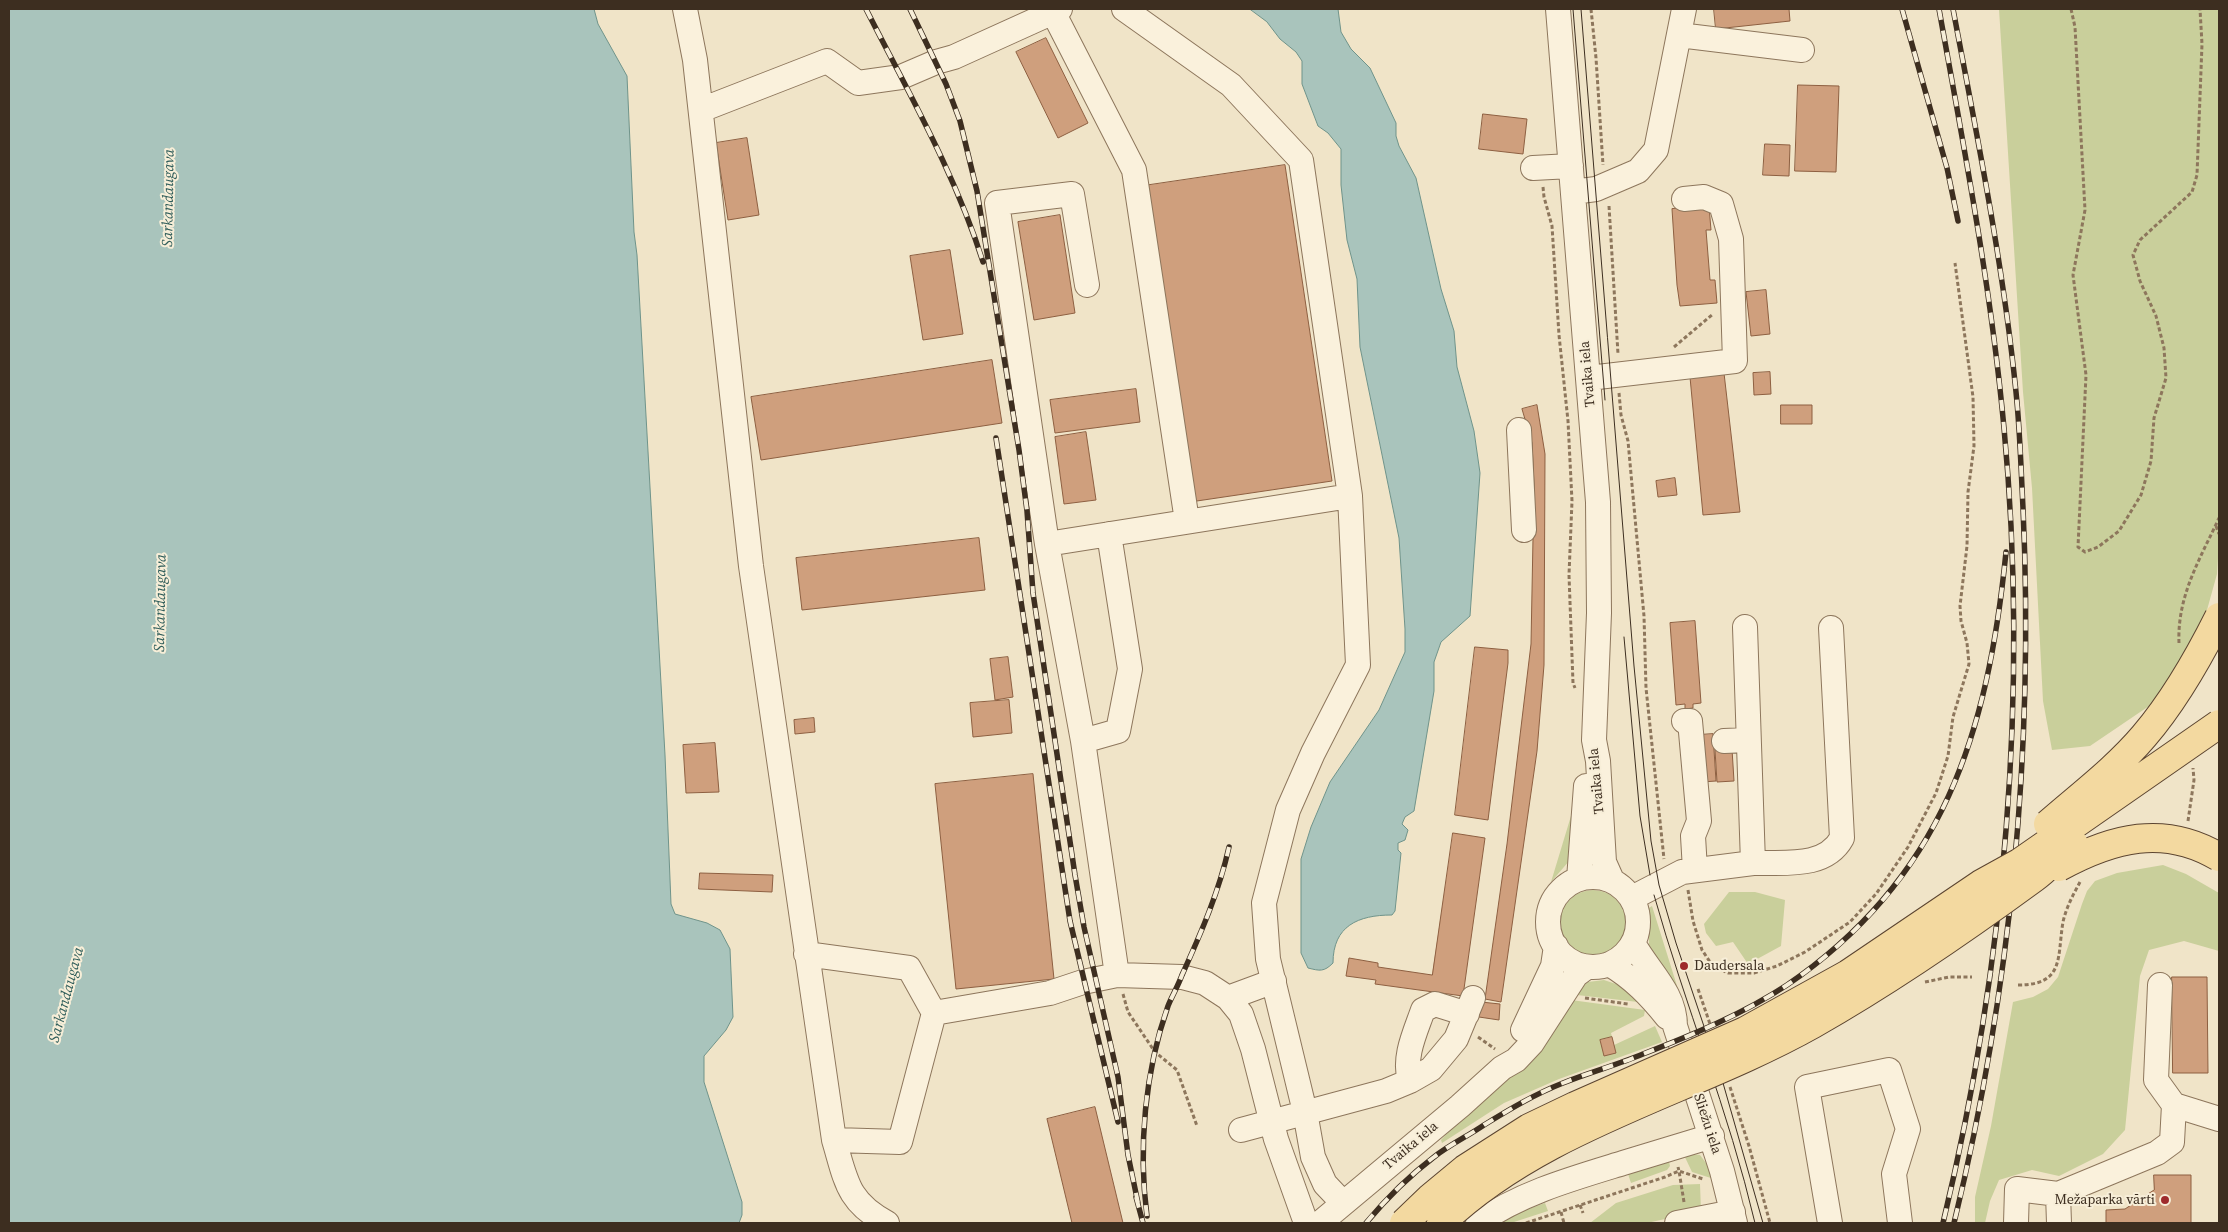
<!DOCTYPE html>
<html>
<head>
<meta charset="utf-8">
<style>
	body { margin:0 }
	#map { position:relative; width:2228px; height:1232px; overflow:hidden; background:#f0e4c8; font-family:"Source Serif 4",serif }
	canvas { display:block }
	.frame { position:absolute; inset:0; border:10px solid #3d2e20; pointer-events:none }
</style>
</head>
<body>
<div id="map">
<canvas width="2228" height="1232"></canvas>
<div class="frame"></div>
</div>
<script>
const ctx = document.querySelector('canvas').getContext('2d');
ctx.lineJoin = 'round';
function fill(path, color) { ctx.fillStyle = color; ctx.fill(path, 'evenodd'); }
function trace(path, color, width, dash) { ctx.strokeStyle = color; ctx.lineWidth = width; ctx.lineCap = dash ? 'butt' : 'round'; ctx.setLineDash(dash || []); ctx.stroke(path); }
function write(font, color, halo, rows, align = 'center') {
  ctx.font = font + ' "Source Serif 4",serif'; ctx.lineWidth = 4; ctx.setLineDash([]); ctx.textBaseline = 'middle'; ctx.strokeStyle = halo; ctx.fillStyle = color; for (const [text, x, y, turn = 0] of rows) {
    ctx.save(); ctx.translate(x, y); ctx.rotate((+turn || 0) * Math.PI / 180); ctx.textAlign = isNaN(turn) ? turn : align; if (halo) ctx.strokeText(text, 0, 0); ctx.fillText(text, 0, 0); ctx.restore();
  }
}
fill(new Path2D(`
	M1999 9H2219V542L2217 574 2207 610 2193 645 2152 704 2090 746 2052 750 2043 701 2032 488 2023 392Z
	M1574 806 1570 860 1551 882Z
	M2163 865 2186 874 2219 893V951L2184 941 2149 950 2140 976 2125 1130 2103 1154 2059 1176 2032 1170 1999 1180 1990 1201 1985 1223H1975V1197L1991 1126 2013 1002 2033 997 2048 989 2058 977 2082 904 2087 891 2095 881 2117 873Z
	M1560 923a33 33 0 1 1 66 0a33 33 0 1 1-66 0Z
	M1729 892H1755L1785 900 1781 946 1748 964 1733 942 1716 946 1706 933 1704 924Z
	M1652 906 1688 1021H1686L1652 955 1649 945V908Z
	M1604 980 1619 985 1638 1002 1577 995 1579 988 1588 982Z
	M1571 1000 1645 1010 1644 1016 1611 1033 1612 1037 1600 1040 1604 1056 1616 1053 1614 1045 1655 1026 1662 1042 1559 1079 1504 1103 1442 1143 1441 1140Z
	M1683 1153 1700 1155 1712 1171 1714 1179 1692 1172Z
	M1668 1157 1670 1166 1667 1170 1631 1183 1628 1174Z
	M1700 1184 1701 1211 1647 1223H1590L1616 1203 1673 1185Z
	M1545 1203 1548 1211 1511 1223H1497L1520 1212Z`), '#c9cf9b');
const water = new Path2D(`
	M9 9H594L598 24 627 76 634 232 637 255 665 755 671 904 675 914 707 923 720 930 730 949 733 1017 726 1030 704 1056V1082L742 1202V1215L739 1223H9Z
	M1250 9H1338L1341 32 1351 49 1370 68 1396 123V136L1399 146 1416 178 1441 289 1454 331 1457 367 1474 431 1480 473 1470 616 1441 642 1434 662V691L1414 811 1405 817 1402 824 1408 830 1405 840 1398 843V850L1401 853 1395 911 1392 915C1358 915 1333 926 1333 963 1324 972 1320 971 1308 968L1301 953V859L1311 827 1330 782 1379 710 1405 652V629L1399 538 1360 347 1357 279 1347 240 1341 185V149L1328 133 1318 126 1302 84V61L1296 52 1280 39 1267 22Z`);
fill(water, '#a9c4bc');
trace(water, '#6f938a', 1);
const building = new Path2D(`
	M1714 9H1789L1790 21 1716 29Z
	M1046 38 1088 123 1058 138 1016 52Z
	M1798 85 1839 86 1836 172 1795 171Z
	M1483 114 1527 119 1523 154 1479 149Z
	M747 138 759 215 728 220 716 143Z
	M1765 144 1790 145 1789 176 1763 175Z
	M1285 165 1332 481 1190 502 1143 186Z
	M1709 206 1711 230H1706L1710 280H1715L1717 303 1680 306 1677 285 1672 209Z
	M1060 215 1075 313 1034 320 1018 222Z
	M950 250 963 334 923 340 910 256Z
	M1766 290 1770 334 1751 336 1746 292Z
	M992 360 1002 423 761 460 751 397Z
	M1770 372 1771 394 1754 395 1753 373Z
	M1724 373 1740 512 1703 515 1690 377Z
	M1136 389 1140 422 1055 433 1050 400Z
	M1537 405 1545 454 1544 665 1537 751 1501 1002 1485 999 1507 844 1531 644 1534 485 1532 443 1522 409Z
	M1781 405H1812V424H1781Z
	M1086 432 1096 500 1064 504 1055 437Z
	M1675 478 1677 495 1658 497 1656 481Z
	M979 538 985 590 802 610 796 558Z
	M1695 621 1701 703 1693 704V708L1685 709V704L1676 705 1670 623Z
	M1475 647 1508 650V663L1488 820 1455 815Z
	M1008 657 1013 697 995 700 990 659Z
	M1009 700 1012 733 973 737 970 703Z
	M814 718 815 732 795 734 794 720Z
	M1713 734 1716 781 1702 782 1699 735Z
	M715 743 719 792 686 793 683 745Z
	M1732 749 1734 781 1717 782 1715 750Z
	M1033 774 1054 979 956 989 935 784Z
	M1453 833 1485 838 1463 996 1375 984 1376 980 1346 976 1349 958 1378 963V967L1432 975Z
	M700 873 773 875 772 892 699 889Z
	M2172 977H2207L2208 1073H2173Z
	M1481 1002 1500 1004 1499 1020 1479 1017Z
	M1612 1037 1616 1053 1604 1056 1600 1040Z
	M1095 1107 1123 1223H1072L1047 1119Z
	M2154 1175H2191V1223H2106V1210L2125 1209 2154 1190Z`);
fill(building, '#cf9f7d');
trace(building, '#8d5f41', 1);
const minor = new Path2D(`
	M685 9 695 60 751 566 834 1140C846 1180 847 1202 887 1223
	M1124 9 1231 85 1301 160 1350 496 1358 665 1313 753 1288 810 1264 903 1268 959 1305 1112 1313 1157 1325 1184 1343 1203
	M1558 9 1598 502 1599 613 1594 740 1598 761 1604 862 1612 880
	M1053 12 1134 170 1187 521
	M1679 35 1802 50
	M701 110 827 61 858 83 901 77 936 62 954 57 1060 9
	M1533 168 1571 166
	M1573 192 1596 189 1638 171 1656 150 1684 9
	M1087 285 1072 194 997 203 1047 544 1083 741 1117 975
	M1589 378 1735 361 1731 239 1721 204 1704 197 1684 199
	M1519 430 1524 530
	M1047 544 1350 496
	M1684 721H1690L1699 821 1693 836 1695 870
	M1083 741 1118 731 1130 669 1109 534
	M1724 741 1748 740
	M1753 863C1784 862 1825 869 1842 838L1831 628
	M1548 922a45 45 0 1 1 90 0a45 45 0 1 1-90 0Z
	M1579 879 1586 786
	M1632 898 1682 872 1753 863 1745 627
	M1633 943C1648 971 1675 992 1675 1026L1722 1171 1735 1223
	M806 954 909 968 934 1013 900 1142 834 1140
	M1609 964C1633 978 1650 996 1667 1017
	M2160 985 2156 1080 2174 1105
	M1228 998 1274 981
	M934 1013 1050 993 1083 982 1117 975 1182 977 1205 983 1228 998 1241 1014 1253 1049 1276 1139 1306 1223
	M1523 1030 1553 966 1556 946
	M1410 1081C1403 1057 1415 1033 1423 1010L1435 1004 1467 1014
	M1241 1130 1386 1091 1410 1081 1431 1069 1456 1039 1473 998
	M2058 1194 2059 1223
	M1320 1223 1460 1106 1502 1068 1516 1060 1532 1043 1576 975 1587 967
	M1478 1223C1520 1193 1574 1178 1623 1163 1653 1154 1682 1145 1712 1136
	M1677 1223 1733 1212
	M1830 1223 1807 1087 1889 1070 1908 1129 1894 1174 1900 1223
	M2016 1223 2017 1189 2058 1194 2157 1153 2172 1142 2174 1105 2219 1119`);
trace(minor, '#8d765c', 26);
trace(new Path2D(`
	M1591 9 1596 58 1603 165
	M2071 9 2075 27 2085 210 2073 275 2086 375 2078 547 2085 552 2098 547 2119 531 2141 495 2151 461 2154 418 2166 378 2164 348 2156 316 2140 281 2133 255 2140 240 2192 192 2197 175 2202 44 2200 9
	M1543 187 1544 197 1552 226 1559 335 1568 421 1572 501 1569 575 1573 683 1575 688
	M1609 206 1618 354
	M1674 347 1713 314
	M1619 393 1621 415 1628 441 1644 616 1646 688 1664 859
	M2216 526 2219 534
	M2179 643C2177 596 2200 559 2219 518
	M2188 821 2194 780 2193 768
	M1688 890 1693 921 1702 950 1712 965 1728 973H1754L1777 966 1805 952 1850 922 1876 894 1908 847 1936 793 1948 756 1953 717 1969 664 1967 643 1961 621 1960 606 1967 546 1968 492 1974 446 1973 397 1955 263
	M1925 982 1949 977H1972
	M2018 985C2065 985 2057 957 2063 922 2066 908 2073 895 2080 882
	M1698 989 1710 1024
	M1123 994 1128 1012 1155 1052 1177 1070 1197 1126
	M1585 998 1628 1004
	M1478 1037 1495 1049
	M1730 1087 1749 1146 1770 1223
	M1684 1202 1679 1171 1703 1179
	M1580 1205 1583 1213
	M1561 1212 1564 1223
	M1526 1223 1665 1177 1679 1171 1678 1167`), '#8d765c', 3, [4, 2.5]);
trace(minor, '#faf1dc', 24);
trace(new Path2D(`
	M1573 9 1605 400
	M1581 9 1634 666 1651 841 1659 885 1676 943 1723 1083 1763 1223
	M1624 637 1640 816 1650 875
	M1654 895C1685 1005 1729 1112 1755 1223`), '#3d2e20', 1);
const rail = new Path2D(`
	M866 9C908 92 955 173 983 262
	M910 9 946 84 960 121 977 191 1019 450 1027 511 1033 593 1075 875 1084 927 1118 1077 1128 1155 1138 1203
	M1902 9 1947 168 1958 221
	M1939 9C1964 148 1991 287 2004 428 2029 694 2005 965 1943 1223
	M1953 9C1977 136 2003 263 2016 392 2020 430 2021 470 2023 508 2034 749 2011 989 1954 1223
	M996 438 1070 921 1118 1122
	M1136 1197 1143 1223
	M1147 1216C1138 1148 1145 1071 1168 1006 1172 996 1178 986 1182 975 1201 933 1219 892 1229 847
	M1366 1223C1386 1199 1409 1176 1434 1157 1449 1145 1468 1136 1484 1125 1510 1109 1535 1094 1563 1083 1590 1072 1617 1065 1643 1054 1692 1035 1743 1014 1787 985 1944 878 1988 732 2006 552`);
trace(rail, '#3d2e20', 5.5);
trace(rail, '#f7eed8', 4, [11]);
const majorBridge = new Path2D(`
	M2048 824C2080 796 2116 769 2144 736 2174 701 2198 659 2219 617
	M2059 867C2112 838 2164 824 2219 857
	M1404 1223 1430 1198 1465 1169 1529 1128 1575 1106 1745 1031 1848 974 1981 884 2019 863 2219 724
	M1441 1223C1543 1125 1692 1092 1813 1024 1889 981 1963 930 2034 878 2048 868 2059 854 2074 844`);
trace(majorBridge, '#5b4430', 30, []);
trace(majorBridge, '#f3d9a0', 28);
for (const [x, y, r, color] of [
	[1684,966,5,"#9e2a2b"],
	[2165,1200,5,"#9e2a2b"]
]) { const dot = new Path2D(); dot.arc(x, y, r, 0, 2 * Math.PI); ctx.fillStyle = color; ctx.fill(dot); trace(dot, '#f7eed8', 2); }
write('14px', '#3d2e20', '#f7eed8', [
	["Tvaika iela",1588,374,-95],
	["Tvaika iela",1597,781,-95],
	["Sliežu iela",1707,1124,72],
	["Tvaika iela",1411,1146,-40]
]);
write('14px', '#3d2e20', '#f7eed8', [
	["Daudersala",1694,966],
	["Mežaparka vārti",2155,1200,"right"]
], 'left');
write('italic 15px', '#2f5d5a', '#f7eed8', [
	["Sarkandaugava",169,198,-89],
	["Sarkandaugava",161,603,-89],
	["Sarkandaugava",67,995,-75]
]);
</script>
</body>
</html>
